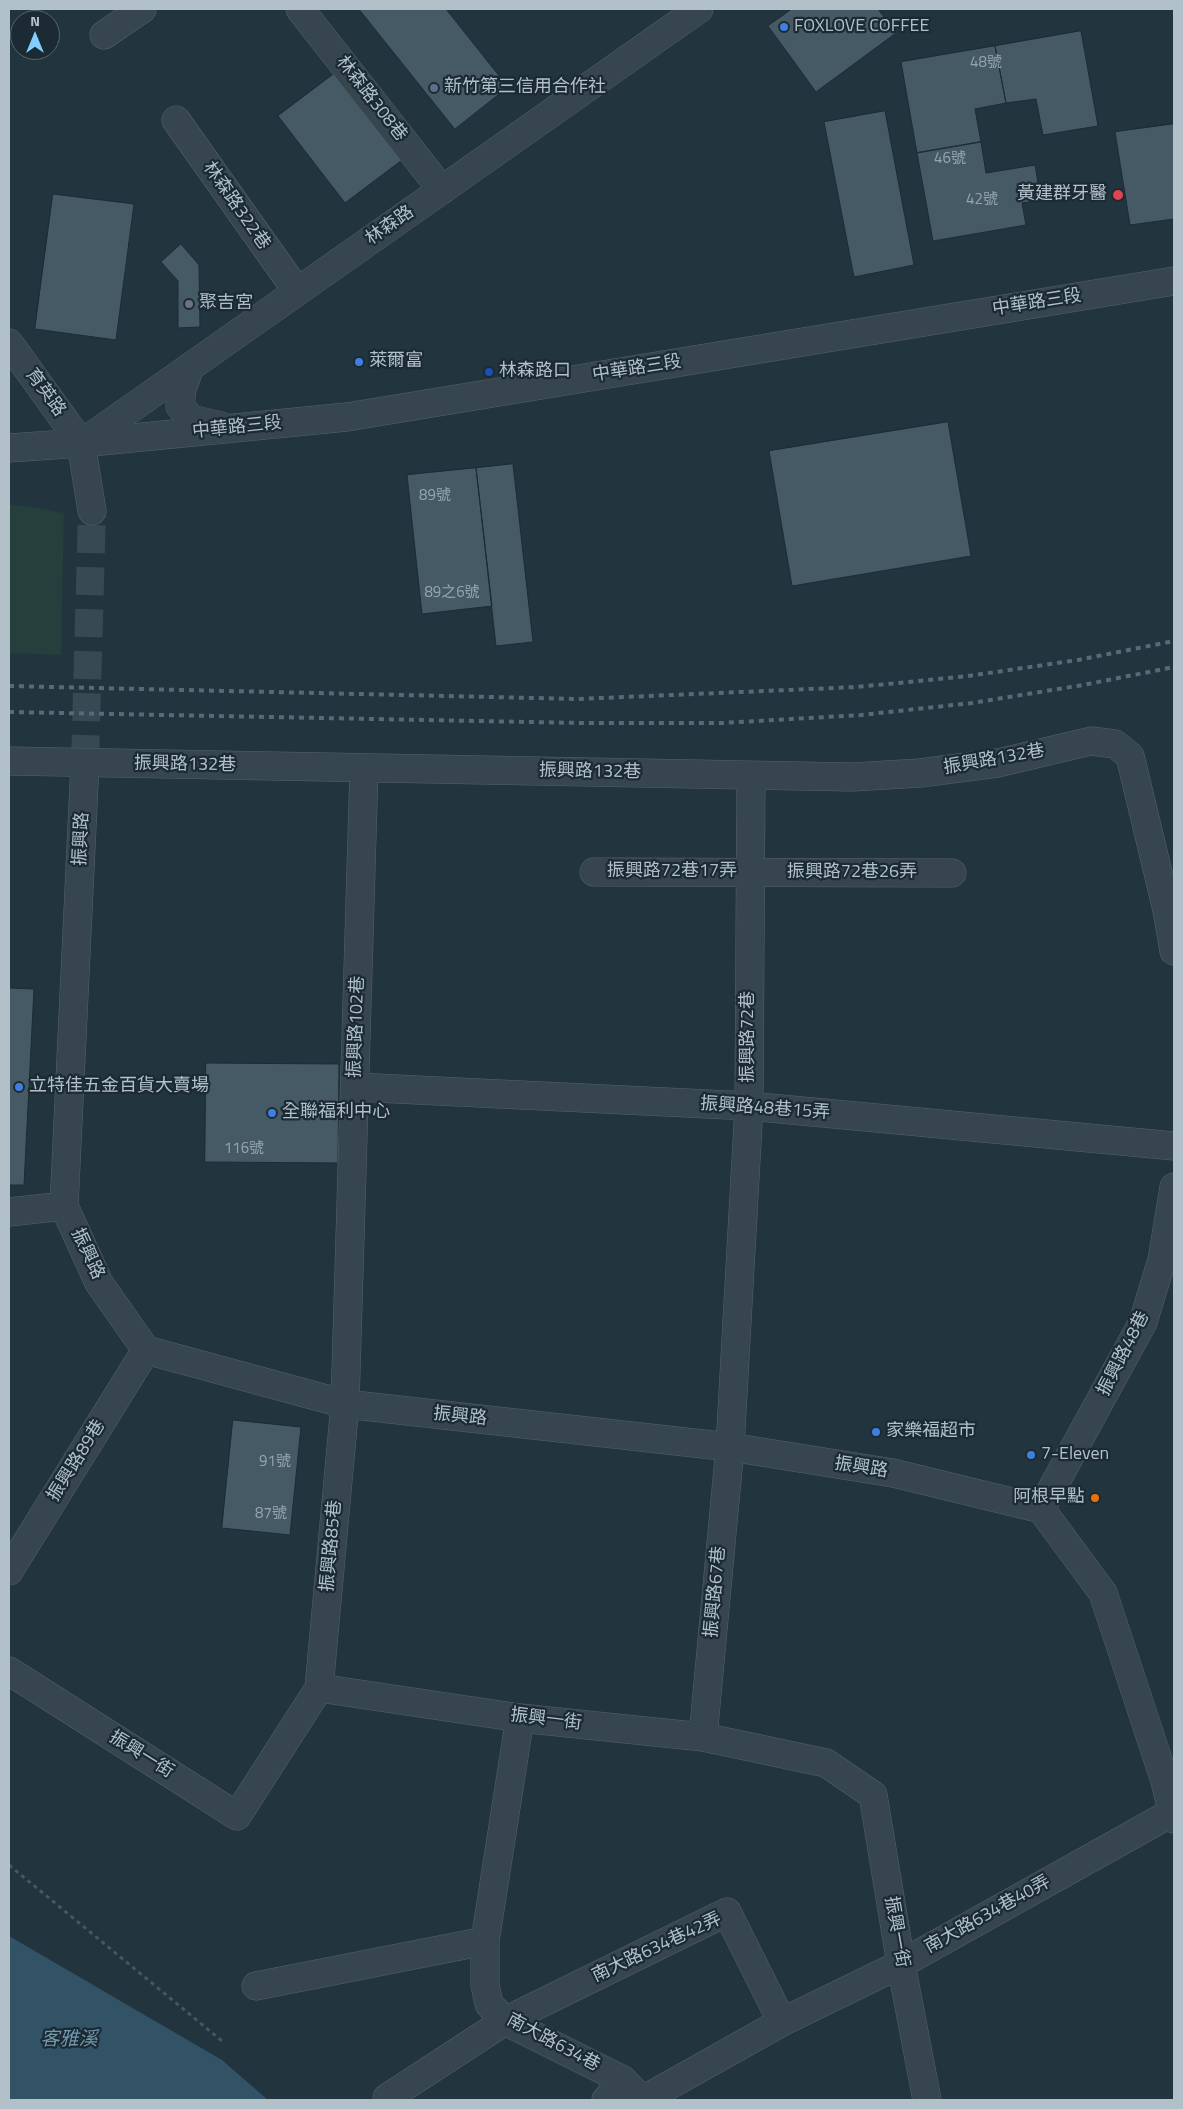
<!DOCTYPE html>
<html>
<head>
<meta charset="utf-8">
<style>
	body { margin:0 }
	#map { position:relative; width:1183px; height:2109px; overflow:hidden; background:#22343e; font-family:"Titillium Web",sans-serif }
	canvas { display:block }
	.frame { position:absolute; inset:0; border:10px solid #b1c0c9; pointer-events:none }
	.north { position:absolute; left:10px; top:10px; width:50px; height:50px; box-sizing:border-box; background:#1b2a33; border:1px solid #57666f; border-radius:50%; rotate:0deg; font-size:14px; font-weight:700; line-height:20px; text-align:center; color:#b1c0c9 }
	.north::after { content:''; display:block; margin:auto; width:18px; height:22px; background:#81cdff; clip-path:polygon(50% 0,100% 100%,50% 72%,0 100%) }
</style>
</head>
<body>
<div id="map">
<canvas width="1183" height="2109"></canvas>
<div class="frame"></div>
<div class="north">N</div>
</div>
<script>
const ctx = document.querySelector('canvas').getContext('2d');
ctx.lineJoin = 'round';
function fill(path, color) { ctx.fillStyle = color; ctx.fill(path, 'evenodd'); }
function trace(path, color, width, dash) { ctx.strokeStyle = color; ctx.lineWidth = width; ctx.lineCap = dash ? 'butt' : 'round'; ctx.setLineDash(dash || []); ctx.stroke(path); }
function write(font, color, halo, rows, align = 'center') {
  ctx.font = font + ' "Titillium Web","Noto Sans TC",sans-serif'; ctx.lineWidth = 4.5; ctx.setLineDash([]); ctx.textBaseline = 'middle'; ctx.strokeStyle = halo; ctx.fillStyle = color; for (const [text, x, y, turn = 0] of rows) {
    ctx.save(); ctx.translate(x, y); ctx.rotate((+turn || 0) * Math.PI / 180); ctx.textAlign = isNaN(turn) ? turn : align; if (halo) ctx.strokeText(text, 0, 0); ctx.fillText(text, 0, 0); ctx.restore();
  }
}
fill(new Path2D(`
	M9 505 24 506 64 513 61 655 9 653Z`), '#243f3c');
fill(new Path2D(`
	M9 1936 222 2060 268 2100H9Z`), '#325265');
const building = new Path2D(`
	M359 9H446L508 87 455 129Z
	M792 9H878L896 33 816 92 768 26Z
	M1081 31 1098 126 1043 135 1036 99 1006 103 995 46Z
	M995 46 1006 103 975 109 981 142 917 153 901 62Z
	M339 70 406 157 345 203 278 116Z
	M885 111 914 265 854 277 824 122Z
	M1174 124V219L1130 225 1115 132Z
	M981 142 986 173 1035 165 1041 200 1022 203 1026 225 933 241 917 153Z
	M53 194 134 204 116 340 35 329Z
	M181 244 199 265 200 327 178 328V281L161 262Z
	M948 422 971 556 792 586 769 451Z
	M513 464 533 642 496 646 476 468Z
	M476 468 492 606 422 614 407 475Z
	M9 988 34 989 24 1185H9Z
	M206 1063 339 1064 338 1163 205 1162Z
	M233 1420 301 1427 290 1535 222 1528Z`);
fill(building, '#455a64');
trace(building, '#1d2c35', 1);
trace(new Path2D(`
	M85 763 92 511`), '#374953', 28, [28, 14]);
const minor = new Path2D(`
	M300 9 442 190
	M104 35 142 9
	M176 120 297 291
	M9 343 81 443 92 511
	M190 367 182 389 180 406 191 419 221 426
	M82 443 699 9
	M9 448 81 443 347 417 1174 281
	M9 761 852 777 920 773 998 763 1091 741 1115 744 1130 756 1167 910 1174 951
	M85 763 64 1206 99 1283 146 1350 345 1404 730 1447 893 1473 1041 1509 1103 1593 1165 1781 1174 1819
	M594 872 952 873
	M355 1087 749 1106 1174 1146
	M9 1212 64 1206
	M1041 1509 1143 1322 1162 1260 1174 1187
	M9 1571 146 1350
	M9 1671 237 1816 319 1688 345 1404 364 769
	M319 1688 520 1718 703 1737 826 1763 873 1795 901 1964 927 2100
	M520 1718 485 1941V1985L489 2004 505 2021 623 2080 642 2100
	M703 1737 730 1447 749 1106 751 776
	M256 1986 485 1941
	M387 2098 505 2021 727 1912 782 2022
	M606 2100 623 2080
	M643 2100 782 2022 901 1964 1173 1812`);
trace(minor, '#54636c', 29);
trace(new Path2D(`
	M9 1865 222 2041`), '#425b58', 3, [4, 4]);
trace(minor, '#36454e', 28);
trace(new Path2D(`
	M9 686 578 699 857 687 968 676 1078 660 1174 641
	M9 712 582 723H722L861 715 972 703 1083 685 1174 667`), '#576a75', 4, [5, 5]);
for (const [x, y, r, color] of [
	[784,27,5,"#3f7fe0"],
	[434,88,5,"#5c6f8a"],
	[1118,195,6,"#e0444e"],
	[189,304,5,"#6b7280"],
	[359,362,5,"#3f7fe0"],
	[489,372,5,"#1a4fb4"],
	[19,1087,5,"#3f7fe0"],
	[272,1113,5,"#3f7fe0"],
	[876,1432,5,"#3f7fe0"],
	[1031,1455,5,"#3f7fe0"],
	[1095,1498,5,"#e8710a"]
]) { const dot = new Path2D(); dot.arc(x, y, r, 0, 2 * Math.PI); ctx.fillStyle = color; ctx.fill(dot); trace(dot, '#1b2a33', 2); }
write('15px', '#96a6b0', null, [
	["48號",986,63],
	["46號",950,159],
	["42號",982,200],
	["89號",435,496],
	["89之6號",452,593],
	["116號",244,1149],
	["91號",275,1462],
	["87號",271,1514]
]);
write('18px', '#b1c0c9', '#1b2a33', [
	["FOXLOVE COFFEE",794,27],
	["新竹第三信用合作社",444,88],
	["黃建群牙醫",1107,195,"right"],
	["聚吉宮",199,304],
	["萊爾富",369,362],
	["林森路口",499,372],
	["立特佳五金百貨大賣場",29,1087],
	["全聯福利中心",282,1113],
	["家樂福超市",886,1432],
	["7-Eleven",1041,1455],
	["阿根早點",1085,1498,"right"]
], 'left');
write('18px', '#b1c0c9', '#1b2a33', [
	["林森路308巷",371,99,52],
	["林森路322巷",236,206,55],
	["林森路",390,226,-35],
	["中華路三段",1037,303,-9],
	["中華路三段",637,369,-9],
	["育英路",45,393,54],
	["中華路三段",237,428,-6],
	["振興路132巷",994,760,-10],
	["振興路132巷",185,765,1],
	["振興路132巷",590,772,1],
	["振興路",82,839,-87],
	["振興路72巷17弄",672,872],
	["振興路72巷26弄",852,873],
	["振興路102巷",357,1027,-88],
	["振興路72巷",749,1037,-90],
	["振興路48巷15弄",765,1109,4],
	["振興路",87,1254,65],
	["振興路48巷",1124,1354,-63],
	["振興路",460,1417,6],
	["振興路89巷",77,1461,-58],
	["振興路",861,1468,9],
	["振興路85巷",332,1546,-85],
	["振興路67巷",716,1592,-85],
	["振興一街",546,1720,7],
	["振興一街",141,1755,32],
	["南大路634巷40弄",988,1915,-29],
	["振興一街",896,1932,80],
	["南大路634巷42弄",657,1948,-25],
	["南大路634巷",553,2043,28]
]);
write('italic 19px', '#7098af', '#1b2a33', [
	["客雅溪",69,2040]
]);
</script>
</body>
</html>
